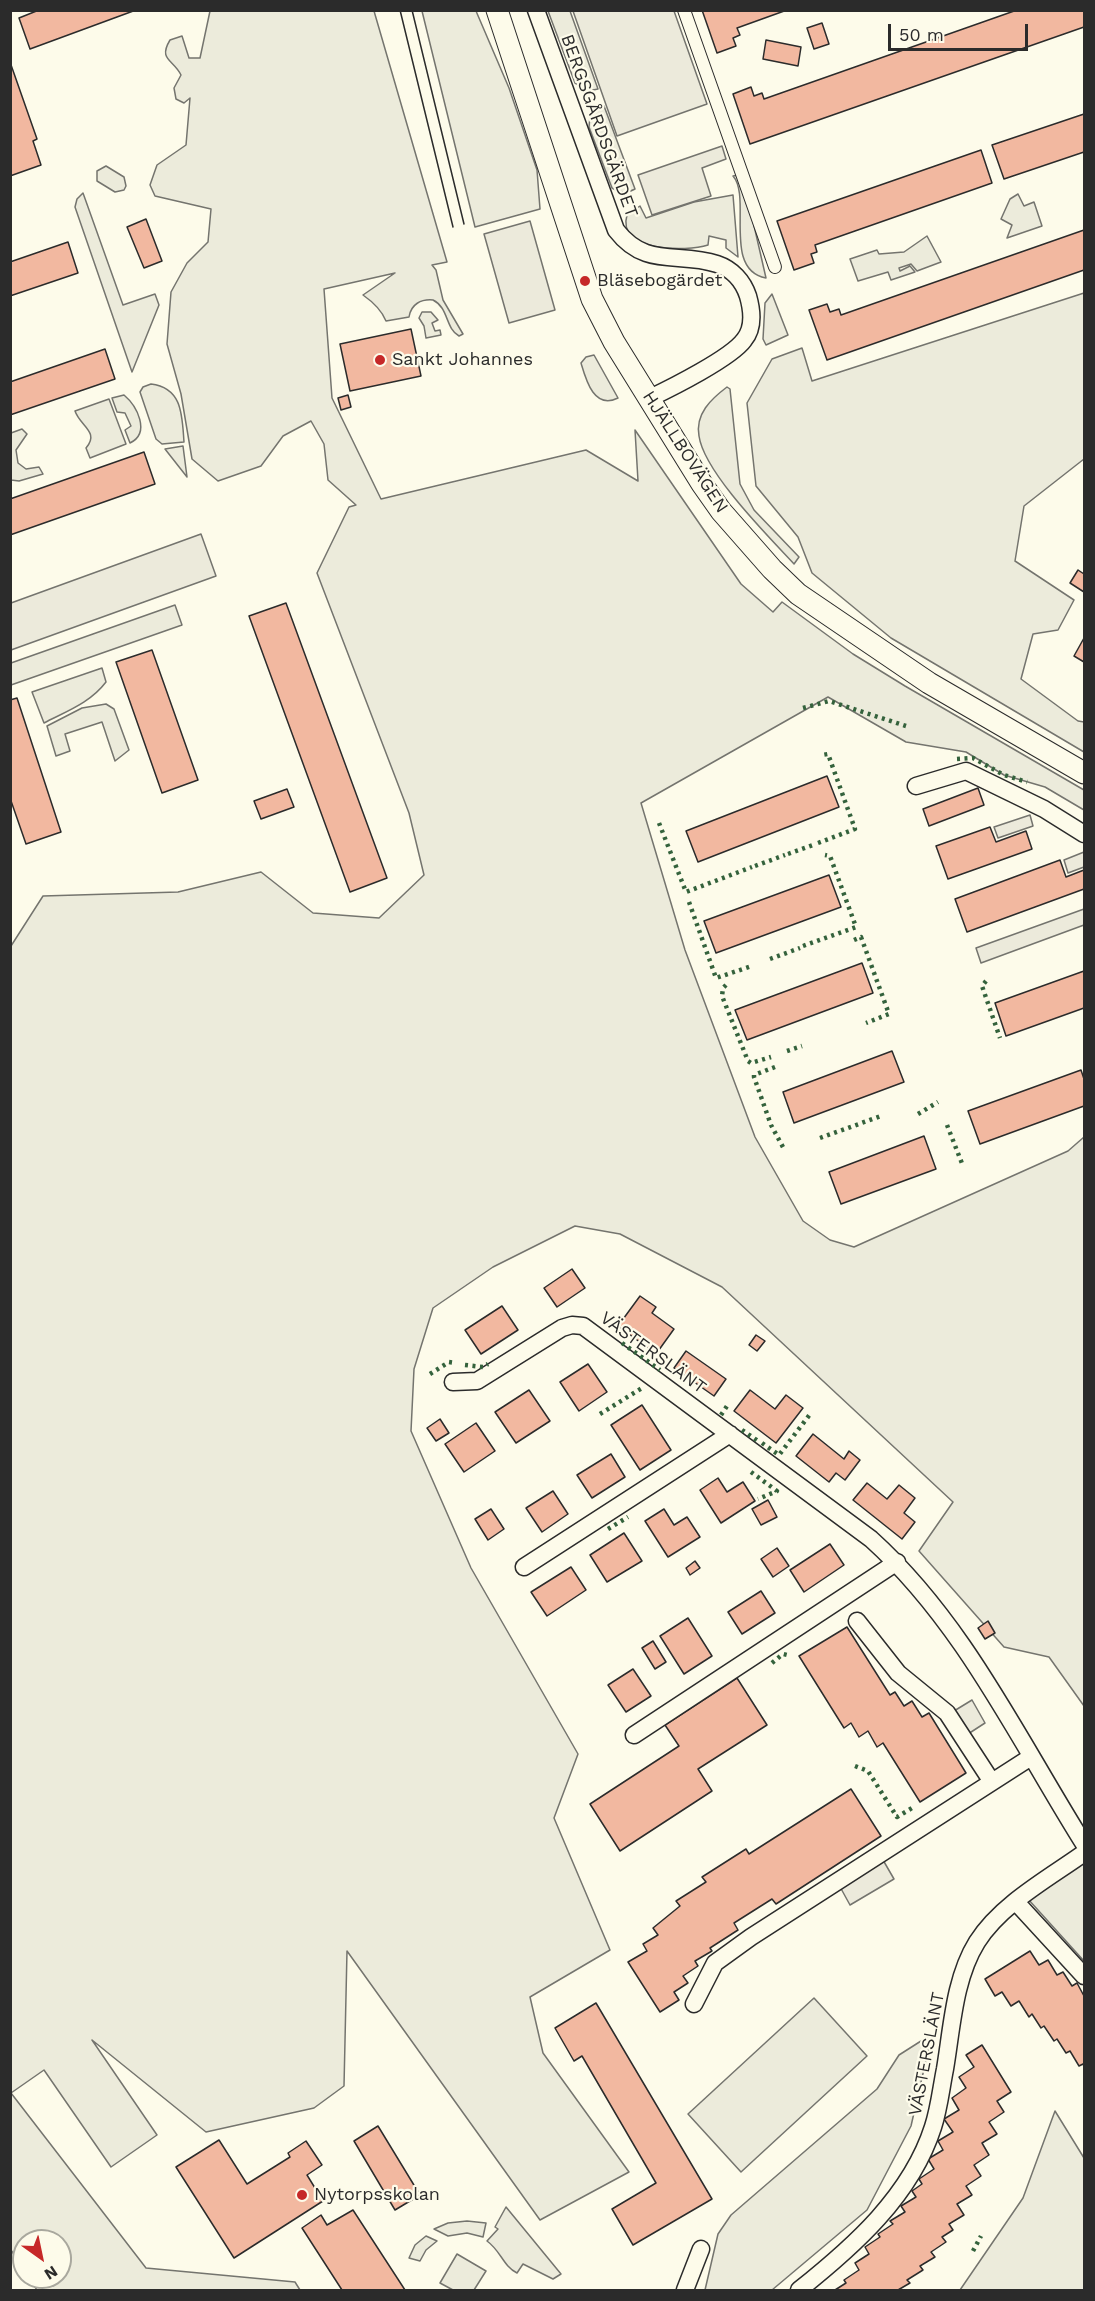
<!DOCTYPE html>
<html>
<head>
<meta charset="utf-8">
<style>
	body { margin:0 }
	#map { position:relative; width:1095px; height:2301px; overflow:hidden; background:#fdfbea; font-family:"Work Sans",sans-serif }
	canvas { display:block }
	.frame { position:absolute; inset:0; border:12px solid #2b2b2b; pointer-events:none }
	.north { position:absolute; left:12px; top:2229px; width:60px; height:60px; box-sizing:border-box; background:#fdfbea; border:2px solid #a9a89e; border-radius:50%; rotate:147deg; font-size:16px; font-weight:700; line-height:24px; text-align:center; color:#2b2b2b }
	.north::after { content:''; display:block; margin:auto; width:21px; height:27px; background:#c62828; clip-path:polygon(50% 0,100% 100%,50% 72%,0 100%) }
	.scale { position:absolute; left:888px; top:24px; width:140px; height:27px; box-sizing:border-box; border:3px solid #2b2b2b; border-top:0; padding-left:8px; font-size:18px; line-height:21px; white-space:nowrap; color:#2b2b2b; -webkit-text-stroke:4px #fdfbea; paint-order:stroke }
</style>
</head>
<body>
<div id="map">
<canvas width="1095" height="2301"></canvas>
<div class="frame"></div>
<div class="north">N</div>
<div class="scale">50 m</div>
</div>
<script>
const ctx = document.querySelector('canvas').getContext('2d');
ctx.lineJoin = 'round';
function fill(path, color) { ctx.fillStyle = color; ctx.fill(path, 'evenodd'); }
function trace(path, color, width, dash) { ctx.strokeStyle = color; ctx.lineWidth = width; ctx.lineCap = dash ? 'butt' : 'round'; ctx.setLineDash(dash || []); ctx.stroke(path); }
function write(font, color, halo, rows, align = 'center') {
  ctx.font = font + ' "Work Sans",sans-serif'; ctx.lineWidth = 4.5; ctx.setLineDash([]); ctx.textBaseline = 'middle'; ctx.strokeStyle = halo; ctx.fillStyle = color; for (const [text, x, y, turn = 0] of rows) {
    ctx.save(); ctx.translate(x, y); ctx.rotate((+turn || 0) * Math.PI / 180); ctx.textAlign = isNaN(turn) ? turn : align; if (halo) ctx.strokeText(text, 0, 0); ctx.fillText(text, 0, 0); ctx.restore();
  }
}
const green = new Path2D(`
	M210 11H374L447 262 432 265 436 270 443 300 463 334 459 336C445 328 449 308 433 300 421 299 411 304 409 317L386 321C382 311 373 302 363 295L395 273 324 289 332 398 381 499 586 450 638 481 635 430 741 584 773 612 782 602 853 654 905 686 1084 790V810L1045 787 1004 775 966 752 906 742 828 697 641 803 685 950 755 1137 803 1221 830 1240 854 1247 1068 1151 1084 1137V1706L1049 1657 1004 1647 919 1551 953 1502 722 1287 620 1234 575 1226 493 1267 433 1308 414 1369 411 1431 471 1568 578 1754 554 1818 610 1950 530 1997 543 2053 629 2172 540 2220 347 1951 344 2086 314 2108 206 2132 92 2040 157 2135 111 2167 44 2070 11 2093 146 2268 295 2282 300 2290H37L28 2277H60V2241H24V2271L11 2250V946L43 896 178 892 261 872 313 913 379 918 424 875 409 813 317 573 349 507 356 505 328 480 324 444 311 421 283 436 261 466 218 481 192 459 181 394 167 344 171 292 187 263 208 242 211 209 155 196 150 185 157 165 186 145 190 98 184 103 176 99 174 88 181 75C173 59 158 60 170 40L182 36 189 58H200Z
	M422 11H476L509 88 537 170 540 209 475 227Z
	M548 11H570L598 89 588 91 575 83Z
	M604 106 635 189C627 194 620 193 612 188L589 127 590 116Z
	M106 166 124 177 126 186 124 190 115 192 97 181V171Z
	M738 175 744 182 766 278C722 270 752 197 733 176Z
	M83 193 123 305 155 294 159 305 132 372 75 207 77 199Z
	M1018 194 1024 206 1034 202 1042 226 1007 238 1012 225 1001 219 1010 199Z
	M733 195 738 257 726 248V240L709 236 708 245C687 252 616 252 627 215L640 206 646 218 694 202Z
	M927 236 941 262 917 271 911 264 899 268 900 271 910 266 915 272 891 280 888 272 858 281 850 259 877 250 879 254 904 252Z
	M1084 293V459L1024 506 1015 561 1074 600 1058 630 1033 634 1021 679 1078 721 1084 722V752L891 638 812 573 798 537 756 486 747 403 772 359 802 348 812 381Z
	M772 294 788 335 766 345 763 339 765 303Z
	M422 312H431L438 320 432 323 435 331 440 330 441 335 426 338 424 326 419 318Z
	M594 355 618 398C594 410 586 380 581 363L586 357Z
	M151 384C183 388 182 416 184 442L162 444 156 439 140 392 143 387Z
	M727 387 730 389 740 484 754 510 799 557 794 564C768 536 704 472 699 436 695 414 711 399 727 387Z
	M124 395C137 406 151 433 130 443L125 430 131 426 125 413 117 412 112 398Z
	M109 399 126 444 90 458 86 448C100 432 80 426 75 411Z
	M22 429 27 434 16 450 18 463 26 469 39 467 43 474 19 481 11 480V433Z
	M183 446 187 477 165 449Z
	M175 605 182 625 11 685V663Z
	M102 668 106 682C90 703 67 711 44 723L32 692Z
	M106 704 114 709 129 750 115 761 102 722 65 734 70 751 56 756 47 726 82 708Z
	M1084 1862V1961L1028 1899Z
	M814 1998 867 2056 741 2172 688 2114Z
	M932 2034 911 2126 867 2210 772 2290H705L718 2234 731 2215 877 2089 899 2055Z
	M1055 2111 1084 2158V2290H960L1023 2198Z
	M506 2207 561 2274 553 2279 523 2264 517 2273C503 2266 501 2251 487 2241L498 2229 495 2227Z
	M467 2221 486 2223 483 2237 467 2233 448 2236 434 2229 448 2223Z
	M426 2236 437 2241 426 2250 420 2261 409 2258 415 2245Z
	M457 2254 486 2271 474 2290H453L440 2283Z`);
fill(green, '#ecebdb');
trace(green, '#74746e', 1.5);
const parking = new Path2D(`
	M573 11H674L707 104 617 136Z
	M722 146 726 159 702 168 711 196 652 215 638 175Z
	M530 221 555 310 509 323 484 234Z
	M201 534 216 576 11 650V603Z
	M1030 815 1033 826 998 838 994 827Z
	M1084 852V867L1068 873 1064 860Z
	M1084 909V925L981 963 976 948Z
	M972 1700 985 1723 968 1734 954 1711Z
	M883 1860 894 1879 850 1905 839 1885Z`);
fill(parking, '#eceadb');
trace(parking, '#74746e', 1.5);
const building = new Path2D(`
	M39 10H136L30 49 19 18Z
	M702 10H787L737 28 740 35 733 38 736 46 717 53Z
	M1017 10H1084V27L750 144 733 94 751 87 754 96 762 93 764 99Z
	M822 23 829 44 814 49 807 28Z
	M766 40 801 47 798 66 763 59Z
	M10 62 37 139 33 141 41 165 10 176Z
	M1084 114V152L1004 179 992 145Z
	M981 150 992 183 815 245 817 252 811 254 814 263 794 270 777 221Z
	M146 219 162 261 144 268 127 227Z
	M1084 230V270L827 360 809 310 827 304 830 312 839 309 841 315Z
	M68 242 78 273 10 296V262Z
	M411 329 421 376 350 391 340 344Z
	M105 349 115 379 10 415V382Z
	M348 395 351 407 341 410 338 398Z
	M144 452 155 484 10 535V499Z
	M1078 570 1084 574V592L1070 583Z
	M286 603 387 878 350 892 249 616Z
	M1084 638V662L1074 656Z
	M152 650 198 780 162 793 116 662Z
	M17 698 61 832 26 844 10 798V700Z
	M827 776 839 807 698 862 686 831Z
	M978 788 984 805 929 826 923 809Z
	M287 789 294 807 261 819 254 801Z
	M990 827 996 842 1026 831 1032 849 948 879 936 846Z
	M1060 860 1066 877 1084 870V889L967 932 955 899Z
	M829 875 841 907 716 953 704 921Z
	M862 963 873 993 747 1040 735 1010Z
	M1084 971V1008L1006 1036 995 1003Z
	M892 1051 904 1082 794 1123 783 1092Z
	M1081 1070 1084 1079V1106L980 1144 968 1111Z
	M924 1136 936 1169 841 1204 829 1172Z
	M572 1269 585 1288 557 1307 544 1288Z
	M640 1296 656 1307 652 1313 674 1329 656 1354 618 1326Z
	M502 1306 518 1330 481 1354 465 1330Z
	M756 1335 765 1341 757 1351 749 1345Z
	M686 1351 726 1379 714 1396 674 1368Z
	M588 1364 607 1392 579 1411 560 1382Z
	M529 1390 550 1421 516 1443 495 1412Z
	M750 1390 775 1409 786 1395 803 1408 776 1443 734 1411Z
	M642 1405 671 1450 640 1470 611 1425Z
	M440 1419 449 1433 436 1441 427 1428Z
	M476 1423 495 1451 464 1472 445 1444Z
	M813 1434 844 1459 849 1451 860 1460 845 1480 836 1473 829 1482 796 1456Z
	M611 1454 625 1477 592 1498 577 1475Z
	M718 1478 727 1492 743 1482 755 1501 721 1523 700 1490Z
	M867 1483 887 1499 899 1485 915 1498 904 1513 915 1522 902 1539 853 1500Z
	M553 1491 568 1514 542 1532 526 1508Z
	M768 1500 777 1517 761 1525 752 1509Z
	M491 1509 504 1529 488 1540 475 1519Z
	M664 1509 674 1525 687 1517 700 1537 668 1557 645 1521Z
	M624 1533 642 1561 607 1582 590 1555Z
	M830 1544 844 1565 804 1592 790 1570Z
	M777 1548 789 1566 773 1577 761 1559Z
	M695 1561 700 1568 690 1575 686 1568Z
	M571 1567 586 1590 547 1616 531 1592Z
	M761 1591 775 1613 742 1634 728 1612Z
	M688 1618 712 1656 684 1674 660 1636Z
	M988 1621 995 1633 985 1639 978 1628Z
	M847 1627 890 1695 895 1692 904 1706 912 1701 922 1717 929 1713 966 1773 920 1802 883 1743 877 1747 868 1731 859 1737 851 1723 844 1728 799 1656Z
	M653 1641 666 1662 655 1669 642 1648Z
	M633 1669 651 1696 626 1712 608 1685Z
	M737 1678 767 1725 698 1769 712 1791 620 1851 590 1804 679 1746 665 1725Z
	M851 1789 881 1836 776 1904 772 1899 734 1923 738 1930 710 1948 712 1951 695 1961 698 1966 683 1976 688 1983 674 1992 679 2000 660 2012 628 1962 647 1951 643 1944 658 1935 653 1928 680 1906 676 1901 706 1882 702 1877 746 1849 749 1854Z
	M1030 1951 1039 1965 1048 1960 1057 1975 1063 1972 1072 1986 1077 1983 1084 1996V2066L1083 2064 1079 2066 1070 2051 1066 2053 1057 2039 1054 2041 1044 2026 1041 2028 1032 2014 1029 2017 1019 2001 1011 2006 1002 1992 995 1996 985 1979Z
	M596 2003 712 2199 633 2245 612 2209 656 2183 582 2056 574 2061 555 2028Z
	M982 2045 1011 2092 997 2101 1004 2112 989 2122 997 2134 982 2143 989 2155 974 2165 981 2176 966 2186 972 2195 957 2204 964 2215 949 2224 953 2230 942 2237 946 2242 931 2252 935 2257 920 2266 923 2270 907 2280 910 2283 898 2290H835L846 2283 844 2280 859 2270 855 2263 869 2254 865 2247 880 2237 878 2234 893 2224 890 2221 905 2212 901 2206 916 2197 912 2191 922 2184 919 2179 934 2169 928 2159 943 2150 938 2141 953 2132 944 2119 959 2110 952 2098 966 2088 959 2077 974 2067 966 2055Z
	M378 2126 420 2195 395 2210 354 2141Z
	M219 2140 247 2184 290 2157 288 2153 306 2141 322 2165 307 2175 323 2201 234 2258 176 2167Z
	M353 2210 405 2290H342L302 2228 321 2215 327 2225Z`);
fill(building, '#f2b8a0');
trace(building, '#2b2b2b', 1.5);
const pedestrian = new Path2D(`
	M684 10 775 267`);
const minor = new Path2D(`
	M536 10 616 230C646 269 678 251 717 264 732 269 743 281 748 296 752 310 754 328 744 340 731 358 671 388 650 398
	M916 786 966 771 1044 809 1084 834
	M453 1382 477 1381 562 1328 572 1325 583 1326 871 1539C964 1623 1018 1739 1084 1844
	M524 1567 730 1434
	M857 1621 898 1673 947 1713 992 1782
	M634 1735 897 1562
	M1016 1902 1084 1976
	M694 2004 715 1963 751 1937 1031 1757
	M685 2290 701 2249
	M799 2290C853 2247 911 2196 933 2127 939 2109 941 2089 945 2069 952 2028 954 1979 977 1942 1001 1904 1049 1878 1084 1853`);
const tertiary = new Path2D(`
	M497 10 592 299 614 342 702 484 721 511 772 569 798 594 929 683 1084 773`);
trace(pedestrian, '#2b2b2b', 14);
trace(minor, '#2b2b2b', 19);
trace(tertiary, '#2b2b2b', 23);
trace(pedestrian, '#fdfbea', 12);
trace(minor, '#fdfbea', 16);
trace(tertiary, '#fdfbea', 21);
trace(new Path2D(`
	M400 10 453 227
	M412 10 464 224`), '#2b2b2b', 1.5);
trace(new Path2D(`
	M803 708 829 701 906 726
	M957 759 973 758 1004 775 1027 782
	M659 823 686 892 752 867
	M818 843 855 829 828 754 822 755
	M788 854 816 844
	M755 866 785 855
	M689 902 716 978 752 966
	M854 940 861 937 889 1014 866 1023
	M803 946 856 927 830 856 825 855
	M770 959 800 948
	M986 981 982 986 1000 1038
	M726 985 723 988 722 996 748 1061 751 1063 771 1057
	M787 1051 802 1046
	M775 1067 754 1075V1077L771 1125 784 1149
	M918 1114 938 1102
	M947 1125 963 1166
	M820 1138 881 1116
	M622 1343 660 1370
	M465 1365 483 1367 488 1364
	M430 1374 449 1362 456 1363
	M600 1414 642 1388
	M721 1415 727 1406
	M742 1430 758 1441
	M762 1443 779 1455 811 1413
	M751 1472 777 1491 758 1499
	M608 1529 628 1517
	M772 1663 783 1654 791 1656
	M855 1766 868 1771 897 1817 912 1808
	M973 2251 981 2236`), '#34623c', 4.5, [3, 4.5]);
for (const [x, y, r, color] of [
	[585,281,6,"#c62828"],
	[380,360,6,"#c62828"],
	[302,2195,6,"#c62828"]
]) { const dot = new Path2D(); dot.arc(x, y, r, 0, 2 * Math.PI); ctx.fillStyle = color; ctx.fill(dot); trace(dot, '#fdfbea', 2); }
write('18px', '#2b2b2b', '#fdfbea', [
	["BERGSGÅRDSGÄRDET",599,126,70],
	["HJÄLLBOVÄGEN",685,452,57],
	["VÄSTERSLÄNT",653,1353,36],
	["VÄSTERSLÄNT",927,2054,-79]
]);
write('18px', '#2b2b2b', '#fdfbea', [
	["Bläsebogärdet",597,281],
	["Sankt Johannes",392,360],
	["Nytorpsskolan",314,2195]
], 'left');
</script>
</body>
</html>
